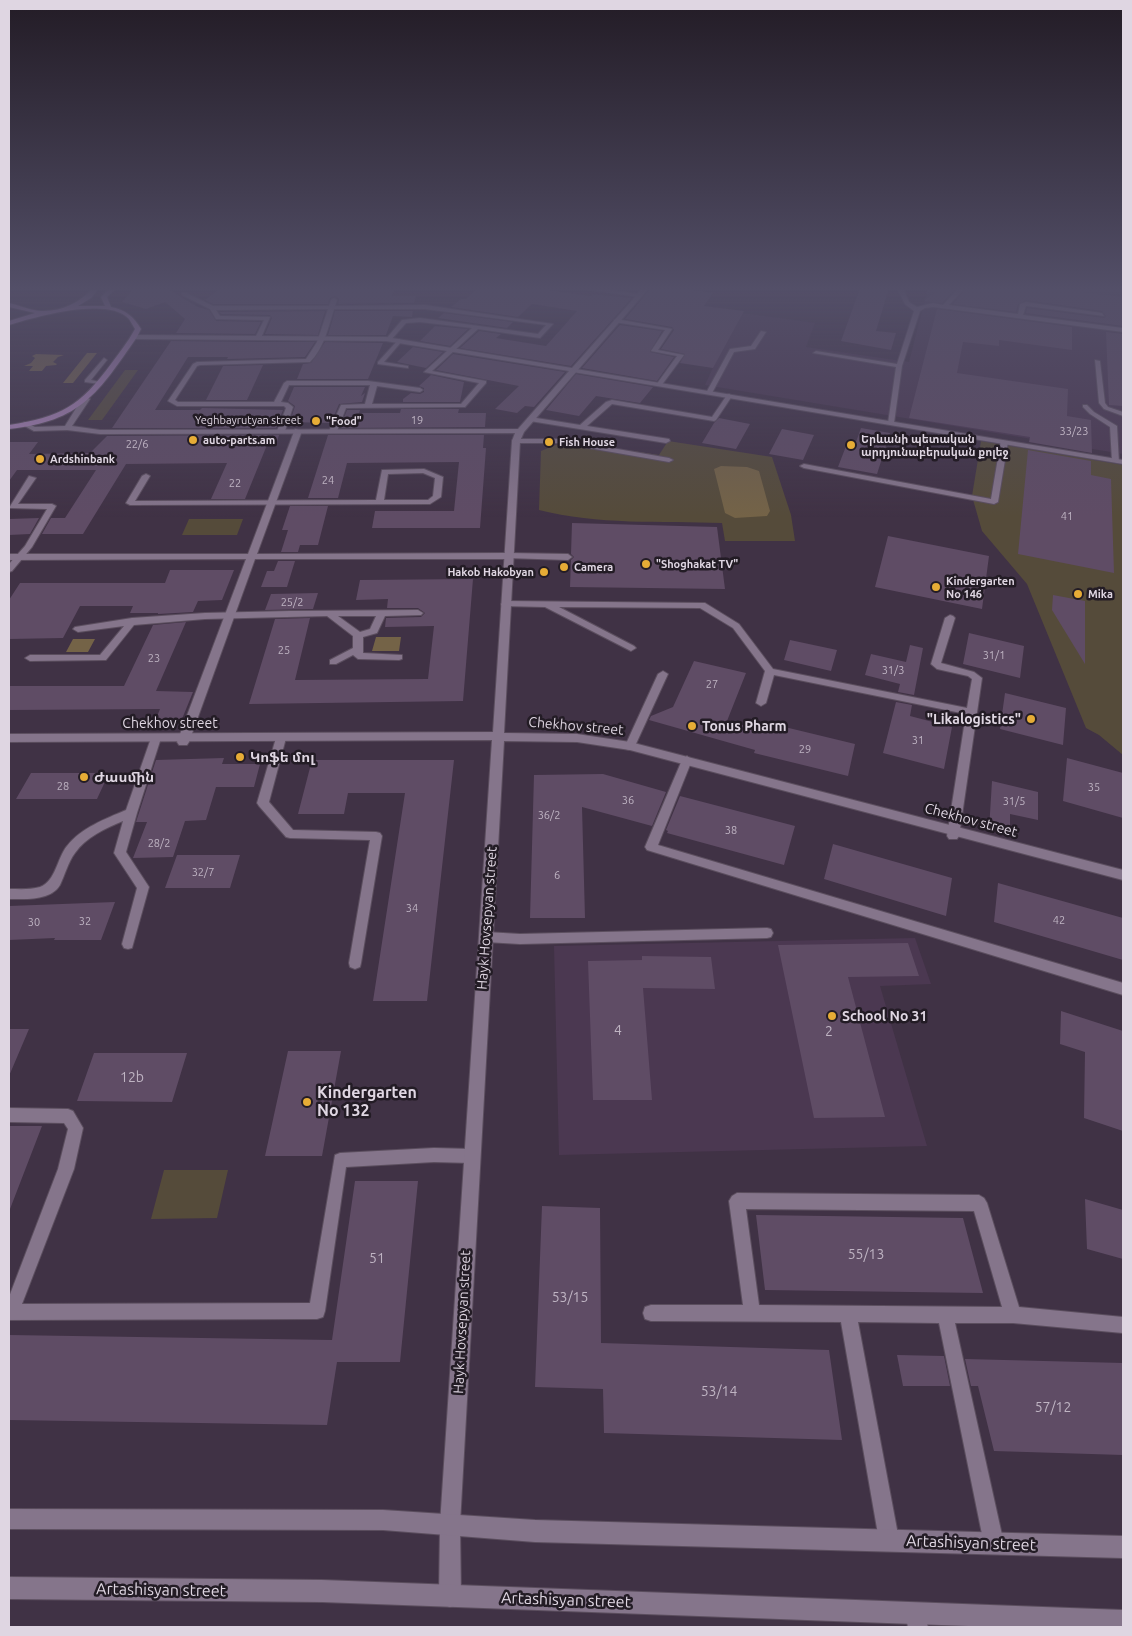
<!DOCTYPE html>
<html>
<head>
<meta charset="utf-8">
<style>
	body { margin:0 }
	#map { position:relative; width:1132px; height:1636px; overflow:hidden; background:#403245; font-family:Ubuntu,sans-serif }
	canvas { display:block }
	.frame { position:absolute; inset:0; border:10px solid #dfd6e2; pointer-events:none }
</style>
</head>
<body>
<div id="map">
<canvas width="1132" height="1636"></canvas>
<div class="frame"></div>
</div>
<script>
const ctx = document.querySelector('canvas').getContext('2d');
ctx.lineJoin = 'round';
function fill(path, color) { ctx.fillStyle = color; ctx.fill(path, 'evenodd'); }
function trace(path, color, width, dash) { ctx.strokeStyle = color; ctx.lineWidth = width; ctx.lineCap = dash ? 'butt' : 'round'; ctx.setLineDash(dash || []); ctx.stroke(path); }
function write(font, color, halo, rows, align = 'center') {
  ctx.font = font + ' Ubuntu,"Noto Sans Armenian",sans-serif'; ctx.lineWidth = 5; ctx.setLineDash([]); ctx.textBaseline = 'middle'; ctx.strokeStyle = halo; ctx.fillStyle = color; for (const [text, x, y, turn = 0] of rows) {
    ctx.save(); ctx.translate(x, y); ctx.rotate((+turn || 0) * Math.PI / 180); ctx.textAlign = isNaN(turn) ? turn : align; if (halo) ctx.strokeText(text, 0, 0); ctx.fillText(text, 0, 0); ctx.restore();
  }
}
fill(new Path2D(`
	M928 288H1123V454L705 385 722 348 678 327 649 300 815 323 806 347 909 362Z
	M915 938 931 984 880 986 927 1146 559 1155 554 946Z`), '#4b3851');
fill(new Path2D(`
	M125 370H138L102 420H88Z
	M566 441 659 455 668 441 772 457 791 515 795 541H725L722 523C661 521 597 525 539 510L541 451Z
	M981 441 1123 465V755L1099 735 1086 728 1027 584 982 531 972 496Z
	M189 519H243L237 535H182Z
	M164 1170H228L217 1218 151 1219Z`), '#554b3a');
fill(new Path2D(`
	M87 353H97L73 383H63Z
	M36 354 64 355 58 357 53 362 57 364 56 365 46 366 42 371H29L33 366H24L31 363 35 358 32 356Z
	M721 466 747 467 759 471 770 511 767 516 735 518 725 513 714 469Z
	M376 637H401L399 651H372Z
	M73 639H95L88 652H66Z`), '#746347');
fill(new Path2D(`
	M134 288H166L198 307 209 310 216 321 261 322 255 334 176 333 185 319 165 302 146 309 122 302Z
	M220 288H395L392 296H416L414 303 338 304 339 299 335 296 330 298 328 304H213L205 300Z
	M477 288H548L546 290 591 296 592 294 632 298 571 366 460 348 479 331 501 334 496 338 546 346 577 311 532 304 518 317 451 307 461 299H466Z
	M651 288H677L713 293 704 306 744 311 713 368 680 363 685 354 661 349 674 330 672 327 625 319Z
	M860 288H889L876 331 896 333 891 350 841 341Z
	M941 288H956L942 303 924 301Z
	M967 288H1044L1123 297V326L1026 313 1027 308 1104 318 1106 316 1102 311 1026 300 1018 304 1016 312 953 304Z
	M937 309 1072 327V350L999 340V346L963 342 957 373 1068 389 1067 416 1091 420 1092 453 1029 442 1030 437 909 418Z
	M325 311 318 335 265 334 272 318 270 315 221 314 219 312Z
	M335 311H413L412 317 393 316 386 335H328Z
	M444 313 513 322 507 328 438 318Z
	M620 325 662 331 650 352 674 357 657 381 582 368Z
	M435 326 468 329 450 346 420 341Z
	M1106 332 1123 334V406L1109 405Z
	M171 341 258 342H315L305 357 227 359 228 357H188L155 410H200L202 408 283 410 276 428H112Z
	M325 342 383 343 368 379H297L303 364 311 363Z
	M413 347 443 352 426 368 397 362Z
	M453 354 565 372 534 407 525 406 517 413 495 409 519 386 436 370Z
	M263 365 247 400H206L223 366Z
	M576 374 653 387 640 403 596 396 579 416 546 410Z
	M431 375 464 382 460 402H403V399L411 393 420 394 424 392V388L419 386Z
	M294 387H365L361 396 365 393 362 402 339 404 331 423 290 422 295 406 288 401Z
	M401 409H459L458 413H486L485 427 340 428 347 410H360L359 413H400Z
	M719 418 750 424 736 449 702 443 714 423Z
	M861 428 890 433 877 474 838 467 848 441 856 442Z
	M782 429 814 435 803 460 769 454Z
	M279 435 276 445H267L245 499H211L227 463 126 464 83 534H42L51 518H65L96 470H17L9 481V442H38L29 454 90 453 107 436Z
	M328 435H484L483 448H486L480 528H372L375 511H454L459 462 347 463 338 498H308Z
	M1028 450 1091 461V475L1111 479 1114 573 1018 554Z
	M290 506H328L318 545H300L298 552H281L288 530H282Z
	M39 518 30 534 9 535V519Z
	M572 523 717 527 725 589 570 587 571 560 574 557 571 554Z
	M888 536 989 556 982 609 875 587Z
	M278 561H295L287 587H261L267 571H274Z
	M170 570H234L222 600 198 601 193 612 158 614V613H130L133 606H80L63 638 9 639V600L20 583H165Z
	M473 579 463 701 249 704 275 619 310 618 295 680 428 679 434 626 385 627 386 618 421 617 425 613 418 608H387L388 599 356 600 360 580Z
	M318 593 313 609 265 610 271 594Z
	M1053 595 1085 601V664L1052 610Z
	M186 622 156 691 193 692 182 719H156L160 709 9 710V686H124L153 625Z
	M969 633 1024 646 1020 678 963 664Z
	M790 640 837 650 831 671 784 660Z
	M910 645 923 648 914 695 898 692 900 684 865 675 871 654 906 662Z
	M694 661 746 673 727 721 761 730 764 722 855 744 848 776 754 753 755 750 649 720 651 716 673 707Z
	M1005 693 1066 708 1063 745 1000 729Z
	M896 702 912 705 910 716 952 727 944 769 883 753Z
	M224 758 222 764H260L254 787H216L206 820 185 821 173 857 133 858 147 822H136L156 760Z
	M1067 758 1123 773V818L1063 801Z
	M312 760H454L427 1001H373L405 793H348L344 814H298Z
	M31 773H109L97 799H16Z
	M603 774 666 792 652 826 582 807 585 918H530L534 775Z
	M992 781 1038 792V820L1010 814V835L989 830Z
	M680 796 795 826 784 865 667 833 668 831 666 830Z
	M833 844 952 878 946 916 824 879Z
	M177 855H240L230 888H165Z
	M998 883 1123 918V960L994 922Z
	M115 902 101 940H54L55 938 9 940V906Z
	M908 943 919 976 848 977 885 1117 814 1118 778 945Z
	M642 956 711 957 715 989 643 988 652 1100H593L588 961 642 960Z
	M1061 1011 1123 1031V1131L1084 1118 1085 1052 1060 1044Z
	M9 1029H29L9 1076Z
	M288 1051H341L322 1156H265Z
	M94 1053H187L172 1102 77 1101Z
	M9 1126H42L10 1209H9Z
	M355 1181H418L400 1362H337L327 1425 9 1420V1335L332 1340Z
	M1085 1199 1123 1210V1259L1087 1249Z
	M542 1206 600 1208 601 1343 829 1350 842 1440 604 1433 603 1389 535 1387Z
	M756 1215 963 1218 983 1293 765 1290Z
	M897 1355 944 1356 950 1386H903Z
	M965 1359 1123 1363V1455L994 1451 978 1386H971Z`), '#5f4c65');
const service = new Path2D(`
	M897 288H903L909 302 917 307 933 303 943 305 959 288H965L949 305 1018 314 1020 304 1026 302 1102 313 1104 316 1026 306 1023 315 1123 328V332L933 307 925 308 920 311 902 366 894 423 891 425 888 423 896 367 813 353 816 351 897 364 914 311 905 304Z
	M182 293H186L213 306H329L331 300 334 298 337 300 335 306 425 305 553 324 540 338 478 329 432 371 486 381V383L465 407 346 408 337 431 333 433 329 431 341 405 365 404 370 385H289L281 402 288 403 293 407 285 431 281 433 277 431 286 408 284 406H177L168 401 193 364 197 362 306 359 317 342 328 309 216 310 220 316 270 317 261 338 258 340 255 338 264 320 216 319 210 309 182 295ZM334 309H425L546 325 538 334 420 318 402 320 386 339V341H390L406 323 420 322 472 328 424 372 479 383 461 404H372L377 386 420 392 423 390 420 388 368 381H287L284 383 274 402H178L175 400 197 366 200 365 310 362C324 348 328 328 334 309Z
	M616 319 672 329 658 350 684 355 661 386 656 385 677 356 651 351 665 330 614 322V320Z
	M761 331 766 332 755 349 734 352 712 393 707 394 706 393 730 349 751 346Z
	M399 339 402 341 384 362 408 366V368L378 364V362Z
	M104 358 107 360 91 380 100 382V384L85 382V380Z
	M1095 360 1100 361 1105 403 1108 407 1123 412V416L1104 409 1099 403Z
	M729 394 732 396 716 420 714 421 612 404 587 426 669 439 670 441 666 443 530 421 527 419 530 417 580 425 606 402 612 400 712 417 727 395Z
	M1083 405H1087L1094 412 1117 426 1119 463 1112 461 1110 427 1090 414 1083 407Z
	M513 439H560L669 458 673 460 669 462 560 443H516L512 441Z
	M1001 440 1008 442 998 502 994 504 804 468 800 466 804 464 991 499Z
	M424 469 443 477 441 497 430 504 130 505 126 503 142 476 146 474 150 476 135 501 376 500 382 470ZM423 473 435 478 433 496 428 500H384L388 474Z
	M29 476 36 478 18 504H52L56 506 32 547 12 571 9 572V564L25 546 47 509 9 508Z
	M509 553 568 554 572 557 568 560 506 558 505 556Z
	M505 601 705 603 739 624 773 669 967 708 972 679 968 676 937 669 931 664 945 618 950 615 953 616 955 618 941 663 974 672 982 678 959 836 957 839H949L947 836 966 714 774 675 766 703 761 706 756 703 765 671 733 628 700 608 559 607 634 646 636 648 631 651 545 607 502 606 501 604Z
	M418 610 423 613 421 615 385 616 377 633 363 637V653L402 655V659L399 660 358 659 353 655 336 664H330V660L353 648V636L327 616 205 619 134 625 106 660 30 661 25 658 30 655H100L124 626 78 632 73 629 75 627 132 618 205 613 290 611ZM338 616H376L370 629 360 632Z
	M663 671 668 674 635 746 630 750 626 749 625 746 658 674Z
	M156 734 161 738 137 813 126 852 149 887 132 948 128 949 124 948 122 944 137 888 114 853 123 821C106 828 86 837 75 853 68 862 65 875 60 885 51 901 24 899 9 899V889C19 889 30 890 40 887 56 881 57 858 67 846 81 828 105 819 126 810L151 738Z
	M281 734 286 738 269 802 293 830 376 832 380 833 382 836 361 963 360 967 355 969 350 967 349 963 370 840 290 838 286 837 259 806 257 803 276 738Z
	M687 756 692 760 658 845 1123 983V995L647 850 645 847 682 760Z
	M767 928 771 929 773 933 771 937 767 938 520 944 486 942 482 941 480 937 482 933 486 932 520 934Z
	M9 1108 68 1109 73 1111 83 1128 74 1169 22 1304 310 1303 335 1155 340 1153 434 1148 471 1149 476 1151 478 1156 476 1161 471 1163 434 1162 346 1167 325 1311 323 1317 317 1319 9 1320V1297L58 1169 68 1129 64 1123 9 1122Z
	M737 1193 979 1195 984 1198 987 1203 1019 1307 1123 1317V1333L1013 1323H955L1004 1544 1001 1551 994 1554 987 1551 984 1544 939 1323 858 1322 899 1540 896 1547 889 1550 882 1547 879 1540 841 1322 651 1321 645 1319 643 1313 645 1307 651 1305H743L729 1201 732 1196ZM746 1209 974 1211 1002 1307 759 1305Z
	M915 1604 922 1607 928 1627H908L905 1614 908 1607Z`);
const minor = new Path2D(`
	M578 288H596L642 295 639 297Z
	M570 368 1123 460V464L573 372H570Z
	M295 429 302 431 257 554 509 553 514 556 509 559H255L189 742 187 745H179L177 742 246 559 9 560V554H248Z`);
const tertiary = new Path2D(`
	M643 288H649L524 432 520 441 504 733 577 734 630 742 1123 870V880L630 750 577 742 504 741 460 1524 461 1596 458 1604 450 1607 442 1604 439 1596 440 1524 492 740 9 742V734L493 732 512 441 515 433 100 434 67 430 34 431 21 424 25 422 35 427 65 426 83 397H86L90 399 72 426 100 430 518 429 569 371 386 341 134 339 131 337 134 335 386 337 572 368Z`);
const secondary = new Path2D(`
	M9 1509 383 1510 535 1520 1123 1536V1558L535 1542 383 1530 9 1529Z
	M9 1577 322 1580 1123 1610V1627H995L322 1602 9 1599Z`);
const primary = new Path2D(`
	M93 288H99L91 298 78 306H105L101 297 110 288H116L107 297 111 307C126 310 134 317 141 329L137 337C98 393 82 421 9 429V425C61 417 80 406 111 364 119 353 128 342 135 329 133 326 131 322 129 319 107 296 36 317 9 325V321L35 313 9 307V303C19 305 34 312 44 311 62 311 81 302 93 288Z`);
trace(service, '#5b4e5e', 2);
trace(minor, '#5b4e5e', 2);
trace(tertiary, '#5b4e5e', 2);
trace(secondary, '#5b4e5e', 2);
trace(primary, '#5b4e5e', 2);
fill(service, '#85758b');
fill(minor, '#85758b');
fill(tertiary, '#85758b');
fill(secondary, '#85758b');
fill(primary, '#aa84b7');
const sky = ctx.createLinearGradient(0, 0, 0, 517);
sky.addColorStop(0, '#231c26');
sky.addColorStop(0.56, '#534f68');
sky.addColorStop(1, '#534f6800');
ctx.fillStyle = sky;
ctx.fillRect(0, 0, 1132, 517);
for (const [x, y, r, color] of [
	[316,421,5,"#e6ac36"],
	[193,440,5,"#e6ac36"],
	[549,442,5,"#e6ac36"],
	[851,445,5,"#e6ac36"],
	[40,459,5,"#e6ac36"],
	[646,564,5,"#e6ac36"],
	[564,567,5,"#e6ac36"],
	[544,572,5,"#e6ac36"],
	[936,587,5,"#e6ac36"],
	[1078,594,5,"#e6ac36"],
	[1031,719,5,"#e6ac36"],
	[692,726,5,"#e6ac36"],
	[240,757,5,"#e6ac36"],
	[84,777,5,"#e6ac36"],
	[832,1016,5,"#e6ac36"],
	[307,1102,5,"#e6ac36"]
]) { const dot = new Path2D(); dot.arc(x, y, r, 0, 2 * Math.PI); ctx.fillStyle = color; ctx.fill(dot); trace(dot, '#231c25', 2); }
write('11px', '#dfd6e2', '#231c25', [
	["Yeghbayrutyan street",248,420]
]);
write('11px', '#bfb4c3', null, [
	["19",417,420],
	["33/23",1074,431],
	["22/6",137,444],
	["24",328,480],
	["22",235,483],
	["41",1067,516],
	["25/2",292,602],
	["25",284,650],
	["31/1",994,655],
	["23",154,658],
	["31/3",893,670],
	["27",712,684],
	["31",918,740],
	["29",805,749],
	["28",63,786],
	["35",1094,787],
	["36",628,800],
	["31/5",1014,801],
	["36/2",549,815],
	["38",731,830],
	["28/2",159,843],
	["32/7",203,872],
	["6",557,875],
	["34",412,908],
	["42",1059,920],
	["32",85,921],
	["30",34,922]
]);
write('bold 11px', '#dfd6e2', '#231c25', [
	["\"Food\"",326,421],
	["Երևանի պետական",861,439],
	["արդյունաբերական քոլեջ",861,452],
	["auto-parts.am",203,440],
	["Fish House",559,442],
	["Ardshinbank",50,459],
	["\"Shoghakat TV\"",656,564],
	["Camera",574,567],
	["Hakob Hakobyan",534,572,"right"],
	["Kindergarten",946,581],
	["No 146",946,594],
	["Mika",1088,594]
], 'left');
write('bold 14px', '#dfd6e2', '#231c25', [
	["\"Likalogistics\"",1021,719,"right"],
	["Tonus Pharm",702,726],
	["Կոֆե մոլ",250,757],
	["Ժասմին",94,777],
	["School No 31",842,1016]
], 'left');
write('14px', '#dfd6e2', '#231c25', [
	["Chekhov street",170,723],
	["Chekhov street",576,726,5],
	["Chekhov street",971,820,15],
	["Hayk Hovsepyan street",487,918,-86],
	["Hayk Hovsepyan street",462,1322,-87]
]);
write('14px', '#bfb4c3', null, [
	["4",618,1030],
	["2",829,1031],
	["12b",132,1077],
	["55/13",866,1254],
	["51",377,1258],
	["53/15",570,1297],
	["53/14",719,1391],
	["57/12",1053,1407]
]);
write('bold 16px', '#dfd6e2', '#231c25', [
	["Kindergarten",317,1093],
	["No 132",317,1111]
], 'left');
write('16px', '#dfd6e2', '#231c25', [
	["Artashisyan street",971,1543,2],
	["Artashisyan street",161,1590,1],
	["Artashisyan street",566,1600,2]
]);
</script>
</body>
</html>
